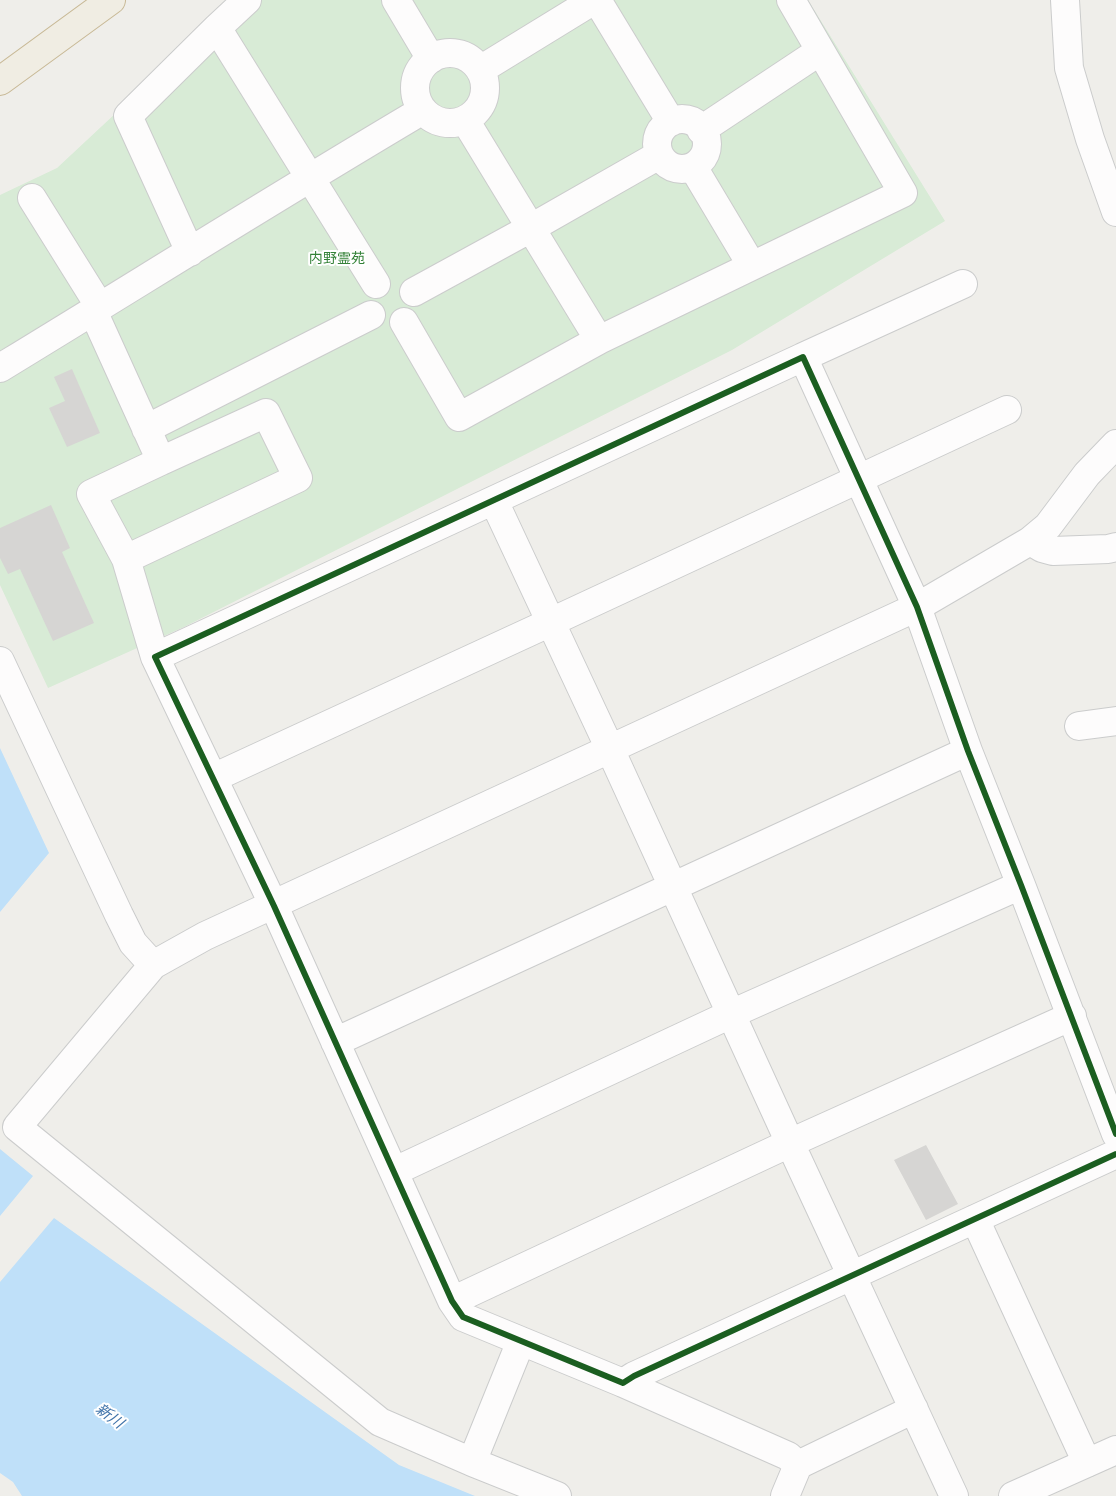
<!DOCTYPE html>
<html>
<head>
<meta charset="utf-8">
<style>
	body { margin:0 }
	canvas { display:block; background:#efeeea }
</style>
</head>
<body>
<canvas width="1116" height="1496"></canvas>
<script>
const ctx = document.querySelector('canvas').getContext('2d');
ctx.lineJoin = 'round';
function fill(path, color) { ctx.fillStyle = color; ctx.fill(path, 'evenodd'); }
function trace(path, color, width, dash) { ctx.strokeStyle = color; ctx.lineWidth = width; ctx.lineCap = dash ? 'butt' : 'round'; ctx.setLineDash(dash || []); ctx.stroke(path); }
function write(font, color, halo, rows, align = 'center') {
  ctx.font = font + ' "Nunito Sans","Noto Sans JP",sans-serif'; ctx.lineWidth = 4; ctx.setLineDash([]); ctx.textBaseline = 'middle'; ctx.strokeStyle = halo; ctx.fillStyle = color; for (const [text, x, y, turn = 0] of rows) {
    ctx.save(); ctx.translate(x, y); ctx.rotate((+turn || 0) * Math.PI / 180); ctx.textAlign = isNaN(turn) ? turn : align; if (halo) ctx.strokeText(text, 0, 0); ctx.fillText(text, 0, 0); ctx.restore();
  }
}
fill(new Path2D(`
	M237 0H808L945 221 732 350 184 627 48 688 0 585V195L57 168Z`), '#d8ebd6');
fill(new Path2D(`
	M0 748 49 853 0 912Z
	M0 1149 33 1176 0 1216Z
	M54 1218 399 1465 475 1496H22L13 1482 0 1473V1282Z`), '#bfe0f9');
fill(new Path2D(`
	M72 369 100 433 67 447 49 408 65 401 54 377Z
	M51 505 70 548 62 552 94 623 53 641 20 569 8 574 0 558V528Z
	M926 1145 958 1204 926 1220 894 1160Z`), '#d6d5d3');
const minor = new Path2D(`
	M396 0 431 59
	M597 0 671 122
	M1065 0 1069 68 1090 139 1116 212
	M217 28 376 284
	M415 88a35 35 0 1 1 70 0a35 35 0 1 1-70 0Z
	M480 70 594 0
	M657 144a25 25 0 1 1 50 0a25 25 0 1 1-50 0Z
	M465 120 599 340
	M701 130 820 51
	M693 167 752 266
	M32 198 100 307
	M190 252 128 116 217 28 247 0
	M414 292 531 228 659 155
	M93 311 161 461 91 494 126 559 155 657 274 906 452 1301 463 1317 623 1383 634 1376 1116 1154
	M404 322 459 417 599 340 903 193 791 0
	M803 357 963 284
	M0 368C141 282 281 194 423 110
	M146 429 371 315
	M494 501 610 749 790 1143 954 1496
	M1030 541 1042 548 1053 551 1108 549 1116 547
	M126 559 298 478 266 413 161 461
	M155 657 803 357 917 607 968 751 1021 885 1116 1134
	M0 661 119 915 133 943 153 965
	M1079 726 1116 721
	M213 778 551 622 1007 410
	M335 1042 968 751
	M395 1171 731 1014 1021 885
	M975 1219 1087 1463
	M452 1301 790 1143 1072 1016
	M623 1383 788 1456 798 1465
	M472 1462 521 1341
	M557 1496 472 1462 380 1422 17 1127 153 965 205 936 917 607 1030 541 1048 526 1087 474 1116 444
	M785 1496 798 1465 914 1409
	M1013 1496 1116 1450`);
const highway = new Path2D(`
	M0 81 111 0`);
trace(minor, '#cbcccc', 30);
trace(highway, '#c8b996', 30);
trace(minor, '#fdfcfc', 28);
trace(highway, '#f0ede3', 28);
trace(new Path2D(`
	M1116 1134 1021 885 968 751 917 607 803 357 155 657 274 906 452 1301 463 1317 623 1383 634 1376 1116 1154`), '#1b5e20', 6);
write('14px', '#348238', '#fff', [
	["内野霊苑",337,260]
]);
write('italic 15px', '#4174aa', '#fff', [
	["新川",109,1417,36]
]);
</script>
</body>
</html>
